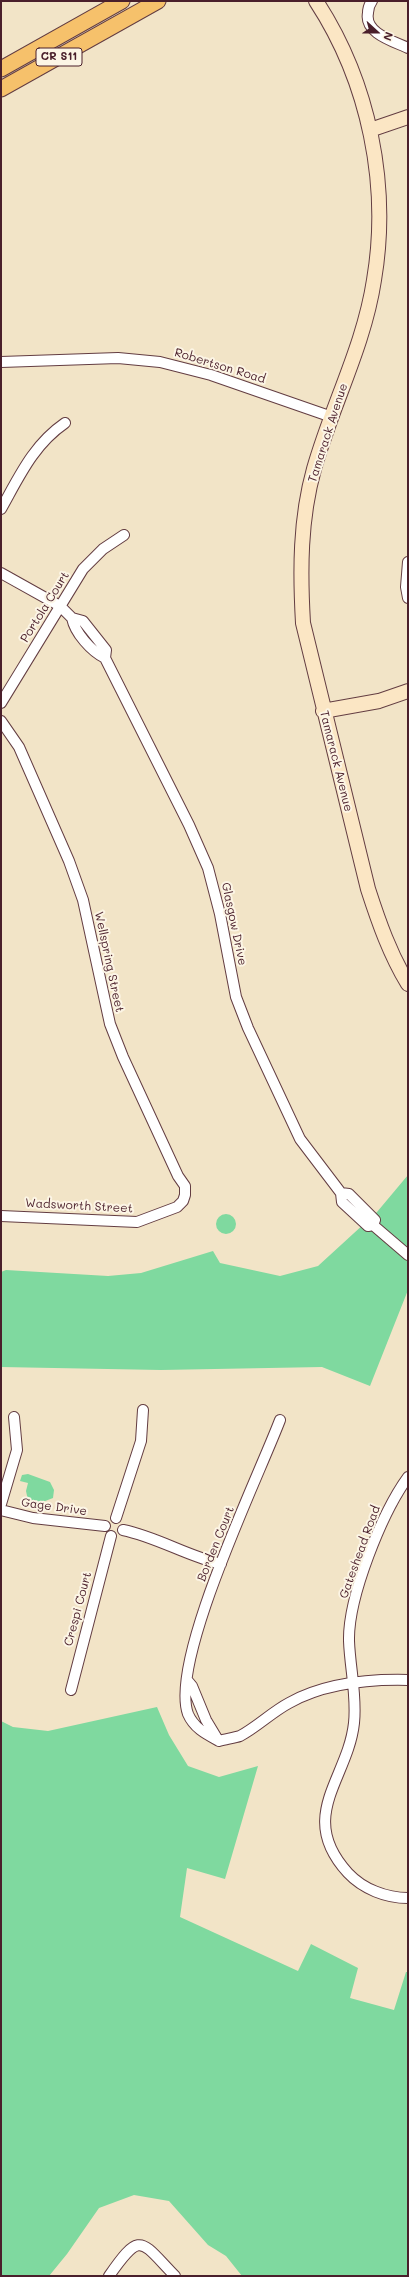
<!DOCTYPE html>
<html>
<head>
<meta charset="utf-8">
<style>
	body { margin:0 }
	#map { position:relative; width:409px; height:2277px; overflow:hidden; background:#f2e4c7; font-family:Mali,sans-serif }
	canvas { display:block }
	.frame { position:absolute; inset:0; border:2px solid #4a1f2b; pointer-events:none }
	.north { position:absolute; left:357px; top:12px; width:40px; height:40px; -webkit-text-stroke:3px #fcf5e5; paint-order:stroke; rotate:111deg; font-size:11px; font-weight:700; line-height:16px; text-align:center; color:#4a1f2b }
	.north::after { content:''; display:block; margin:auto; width:14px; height:18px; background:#4a1f2b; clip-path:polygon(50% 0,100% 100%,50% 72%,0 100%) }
</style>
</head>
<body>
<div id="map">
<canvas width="409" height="2277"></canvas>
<div class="frame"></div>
<div class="north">N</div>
</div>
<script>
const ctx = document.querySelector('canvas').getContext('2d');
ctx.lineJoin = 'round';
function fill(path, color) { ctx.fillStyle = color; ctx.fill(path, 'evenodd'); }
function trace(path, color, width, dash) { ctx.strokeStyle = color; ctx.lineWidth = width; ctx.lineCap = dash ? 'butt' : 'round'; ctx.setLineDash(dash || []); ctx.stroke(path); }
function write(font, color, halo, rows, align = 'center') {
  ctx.font = font + ' Mali,sans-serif'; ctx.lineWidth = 4; ctx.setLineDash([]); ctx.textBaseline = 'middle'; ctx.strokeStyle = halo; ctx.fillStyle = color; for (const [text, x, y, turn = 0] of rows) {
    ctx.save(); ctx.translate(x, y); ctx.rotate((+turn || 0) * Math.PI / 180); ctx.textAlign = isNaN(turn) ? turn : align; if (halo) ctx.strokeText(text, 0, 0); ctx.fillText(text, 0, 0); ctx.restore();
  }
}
fill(new Path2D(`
	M408 1175V1290L370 1386 322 1367 161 1370 1 1367V1272L6 1270 108 1276 141 1273 213 1251 220 1263 280 1276 318 1266 377 1212Z
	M216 1224a10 10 0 1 1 20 0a10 10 0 1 1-20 0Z
	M28 1474 50 1482 54 1490 53 1498 40 1503 38 1506 29 1505 26 1491 28 1483 20 1481 22 1475Z
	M157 1707 169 1735 188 1766 219 1777 258 1766 225 1879 187 1868 180 1917 298 1971 311 1944 358 1968 350 1998 394 2010 406 1972H408V2276H242L226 2256 208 2245 169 2201 134 2195 99 2208 67 2254 49 2276H1V1721L13 1727 48 1731Z`), '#7fd99f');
const street = new Path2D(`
	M372 1C369 5 368 8 368 13 364 33 393 41 408 48
	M1 362 118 358 160 362 211 375 332 417
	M1 509C19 477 33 445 65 423
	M408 562 406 587 408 598
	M1 573 60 606 72 618 83 621 106 650 105 658 189 825 208 868 220 914 236 997 248 1028 300 1139 341 1193 342 1202 368 1226 373 1225 408 1255
	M72 618C75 633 91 651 105 658
	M1 703 83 569 103 549 124 535
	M1 721 19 747 69 861 83 900 110 1024 123 1057 178 1176 185 1186V1195L183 1201 177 1207 137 1222 1 1216
	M341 1193 349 1194 375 1220 373 1225
	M408 1477C382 1513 348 1597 349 1641 350 1668 357 1696 354 1723 348 1779 296 1816 348 1873 363 1889 386 1898 408 1898
	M1 1504 17 1450 14 1417
	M1 1510 33 1518 105 1526
	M116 1518 141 1441 143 1410
	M123 1530C157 1537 187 1556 221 1564
	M187 1680 192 1686 206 1720 218 1740
	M71 1690 111 1536
	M219 1741C206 1734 194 1728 188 1714 169 1661 258 1478 280 1420
	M219 1741C226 1739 234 1738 240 1736 257 1727 272 1712 289 1703 325 1683 368 1679 408 1680
	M109 2276C141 2230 140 2240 175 2276`);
const secondary = new Path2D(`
	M316 1C369 82 390 185 374 280 364 346 332 405 314 469 300 519 300 571 303 623L368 889C379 923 390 954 408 984
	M370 130 408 117
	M323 711 379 701 408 691`);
const primary = new Path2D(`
	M1 69 122 1
	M1 89 158 1`);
trace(street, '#633d42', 12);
trace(secondary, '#633d42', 16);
trace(primary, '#633d42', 17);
trace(street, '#fff', 10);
trace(secondary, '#fbe6c4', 14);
trace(primary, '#f6c16b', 15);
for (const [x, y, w] of [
	[59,57,46]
]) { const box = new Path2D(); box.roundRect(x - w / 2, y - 9, w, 18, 3); ctx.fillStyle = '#fcf5e5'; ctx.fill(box); trace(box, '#4a1f2b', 1); }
write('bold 11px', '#4a1f2b', null, [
	["CR S11",59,57]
]);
write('12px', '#4a1f2b', '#fcf5e5', [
	["Robertson Road",220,366,17],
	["Tamarack Avenue",328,433,-72],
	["Portola Court",45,607,-58],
	["Tamarack Avenue",336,761,76],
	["Glasgow Drive",234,924,78],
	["Wellspring Street",109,962,78],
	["Wadsworth Street",79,1206,3],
	["Gage Drive",54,1507,8],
	["Borden Court",216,1544,-68],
	["Gateshead Road",360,1552,-70],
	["Crespi Court",78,1609,-75]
]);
</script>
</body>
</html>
